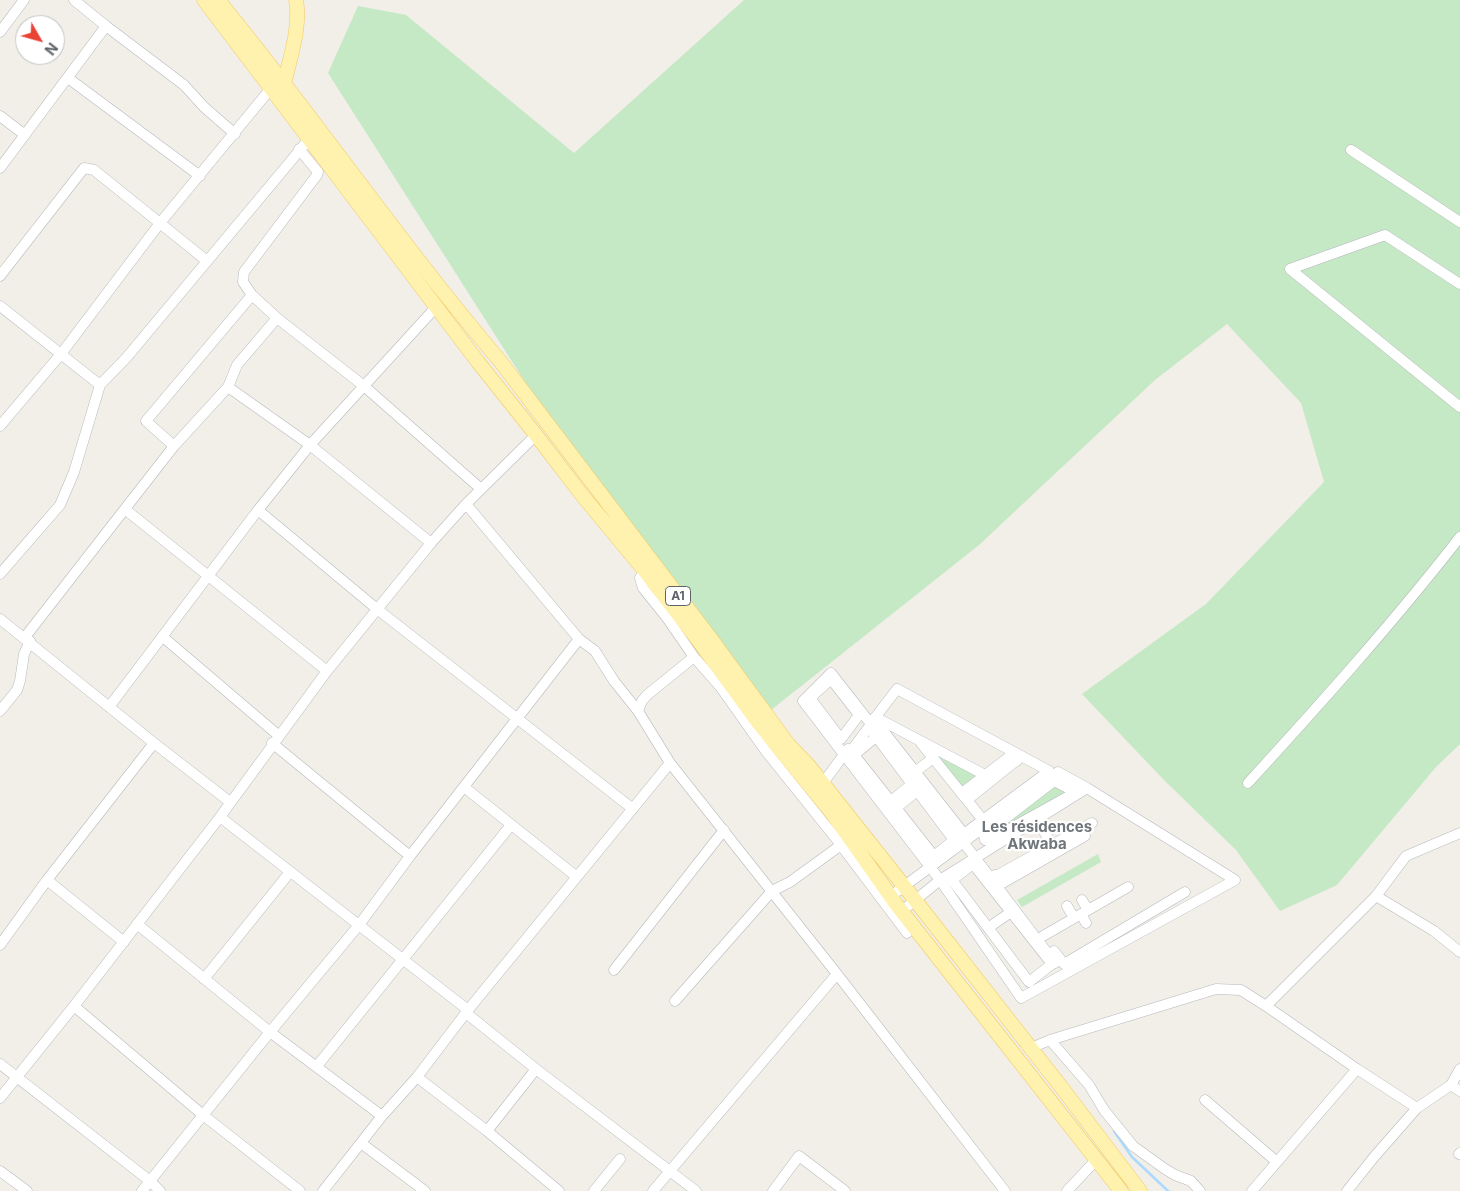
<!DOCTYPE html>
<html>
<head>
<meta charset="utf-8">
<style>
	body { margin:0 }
	#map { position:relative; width:1460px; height:1191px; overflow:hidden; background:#f1efe8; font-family:Inter,sans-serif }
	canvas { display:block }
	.north { position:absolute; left:15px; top:15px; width:50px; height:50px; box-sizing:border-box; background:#fff; border:1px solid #bfc1c3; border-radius:50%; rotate:128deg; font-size:14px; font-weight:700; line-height:20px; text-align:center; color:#5f6368 }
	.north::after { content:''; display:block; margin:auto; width:18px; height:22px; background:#ea4335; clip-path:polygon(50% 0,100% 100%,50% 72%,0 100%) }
</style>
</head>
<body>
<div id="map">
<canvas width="1460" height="1191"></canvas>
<div class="north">N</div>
</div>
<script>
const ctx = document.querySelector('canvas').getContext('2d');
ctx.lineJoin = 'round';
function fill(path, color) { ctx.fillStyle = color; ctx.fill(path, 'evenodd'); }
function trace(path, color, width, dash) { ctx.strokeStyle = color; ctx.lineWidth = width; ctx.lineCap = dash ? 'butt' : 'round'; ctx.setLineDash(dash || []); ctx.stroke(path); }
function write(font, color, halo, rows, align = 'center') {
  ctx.font = font + ' Inter,sans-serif'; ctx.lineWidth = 4.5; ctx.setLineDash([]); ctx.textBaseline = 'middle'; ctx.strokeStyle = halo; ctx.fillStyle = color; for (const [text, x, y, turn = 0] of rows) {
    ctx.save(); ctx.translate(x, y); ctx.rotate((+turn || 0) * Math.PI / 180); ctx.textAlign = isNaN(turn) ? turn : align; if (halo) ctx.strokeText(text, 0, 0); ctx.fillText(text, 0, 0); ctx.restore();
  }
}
fill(new Path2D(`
	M744 0H1460V744L1436 767 1337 885 1280 911 1236 850 1164 780 1082 694 1206 604 1324 482 1301 403 1227 324 1155 380 979 545 766 714 571 454 328 73 358 6 406 15 574 153Z
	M929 750 981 776 962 792Z
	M1056 783 1072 792 1001 831 998 829Z
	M1098 854 1101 862 1022 907 1017 900Z`), '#c5e8c5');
trace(new Path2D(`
	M1114 1131 1132 1157 1168 1191`), '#aadaff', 2.5);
const minor = new Path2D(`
	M74 0 106 26 184 85 204 107 235 134
	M0 32 24 0
	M68 78 200 176
	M0 116 25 135
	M299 149 318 172 317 175 244 272 243 282 252 295 277 318 364 386 481 489
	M1351 150 1460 222
	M0 168 106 26
	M0 276 84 168 94 170 207 261
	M1460 284 1385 235 1290 269 1460 407
	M0 306 100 385
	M228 387 310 445 431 543
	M0 426 61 354 160 223 272 87
	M174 446 146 421 252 295
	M466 504 579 639 595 651 614 681 638 711 670 763 837 974 1005 1191
	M126 510 327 671
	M258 510 377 609 633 809
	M645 571 640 578 643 588 667 618 694 657 722 689 765 750 834 836 907 933
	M0 574 60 505 74 472 100 385 127 357 310 138
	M0 619 154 743 230 802
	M25 637 174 446 228 387 237 365 277 318
	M163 637 278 735
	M831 679 859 715 841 739 810 698Z
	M897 689 1049 771 964 834 874 719Z
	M109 707 258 510 310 445 437 306
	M0 711 17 690 20 681 24 654 30 641
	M638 711 642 701 647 695 694 657
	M875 717 985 775
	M869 727 954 840 934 856 851 751Z
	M272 743 410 856
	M921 743 983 820
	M854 755 876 737
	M915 772 933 758
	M1054 781 1076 792 988 841 985 840 984 835Z
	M823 783 848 749
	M1248 783C1321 703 1393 623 1460 537
	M464 787 577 877
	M962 793 1009 757 1017 761
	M967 800 1022 756
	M891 801 912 784
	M896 808 917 791
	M220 817 468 1010
	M1039 823 1052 845
	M973 864 1052 964 1029 982 952 880Z
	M995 875 1001 884 1085 836
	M996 876 1092 823
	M47 880 124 942
	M891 896 1058 772 1087 788 940 880 902 911
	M1376 896 1434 931 1460 952
	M1082 900 1088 910
	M1067 906 1074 918
	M1081 914 1086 923
	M137 924 270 1032 382 1116
	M988 928 1011 912
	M1043 936 1128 887
	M0 945 47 880 154 743
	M1054 951 1064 964 1185 892
	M1055 963 964 843 831 673 803 701 940 880 1021 998 1235 880 1087 788
	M614 970 724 830
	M204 979 290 872
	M675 1001 772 891 790 882 841 845
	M74 1006 203 1115 300 1191
	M1266 1006 1357 1069 1417 1108
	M466 1013 536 1069
	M1050 1040 1089 1085 1104 1110 1133 1146 1165 1169 1175 1175 1191 1181 1200 1191
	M1031 1048 1050 1040 1216 989 1241 990 1266 1006 1376 896 1406 856 1460 833
	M0 1064 150 1181 160 1191
	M317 1066 511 825
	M417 1077 487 1131 559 1191
	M1451 1085 1460 1069
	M0 1098 74 1006 220 817 327 671 431 543 466 504 536 435
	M1205 1100 1277 1162
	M487 1131 536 1069 696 1191
	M361 1143 425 1191
	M1459 1154 1460 1153
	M0 1171 27 1191
	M142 1191 270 1032 359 925 410 856 579 639
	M323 1191 382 1116 417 1077 468 1010 670 763
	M594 1191 620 1159
	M653 1191 837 974
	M773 1191 799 1156 845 1191
	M1067 1191 1097 1159
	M1252 1191 1357 1069
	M1347 1191 1374 1157 1417 1108 1451 1085 1460 1091`);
const major = new Path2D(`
	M204 0 478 362 536 435 582 495 645 571 698 640 757 721 832 813 896 904 1121 1191
	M218 0C315 118 401 245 500 361L711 639 788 744 809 766 904 886 1062 1088 1140 1191
	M284 84C290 58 301 27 296 0`);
trace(minor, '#b5b8bc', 11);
trace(major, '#f2c960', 15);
trace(minor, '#fff', 10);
trace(major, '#fff2af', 14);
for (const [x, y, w] of [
	[678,596,25]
]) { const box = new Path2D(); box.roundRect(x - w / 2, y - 9.5, w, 19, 4); ctx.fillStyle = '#fff'; ctx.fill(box); trace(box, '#5f6368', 1); }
write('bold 12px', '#5f6368', null, [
	["A1",678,596]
]);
write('bold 15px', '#70757a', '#fff', [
	["Les résidences",1037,827],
	["Akwaba",1037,844]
]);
</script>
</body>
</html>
